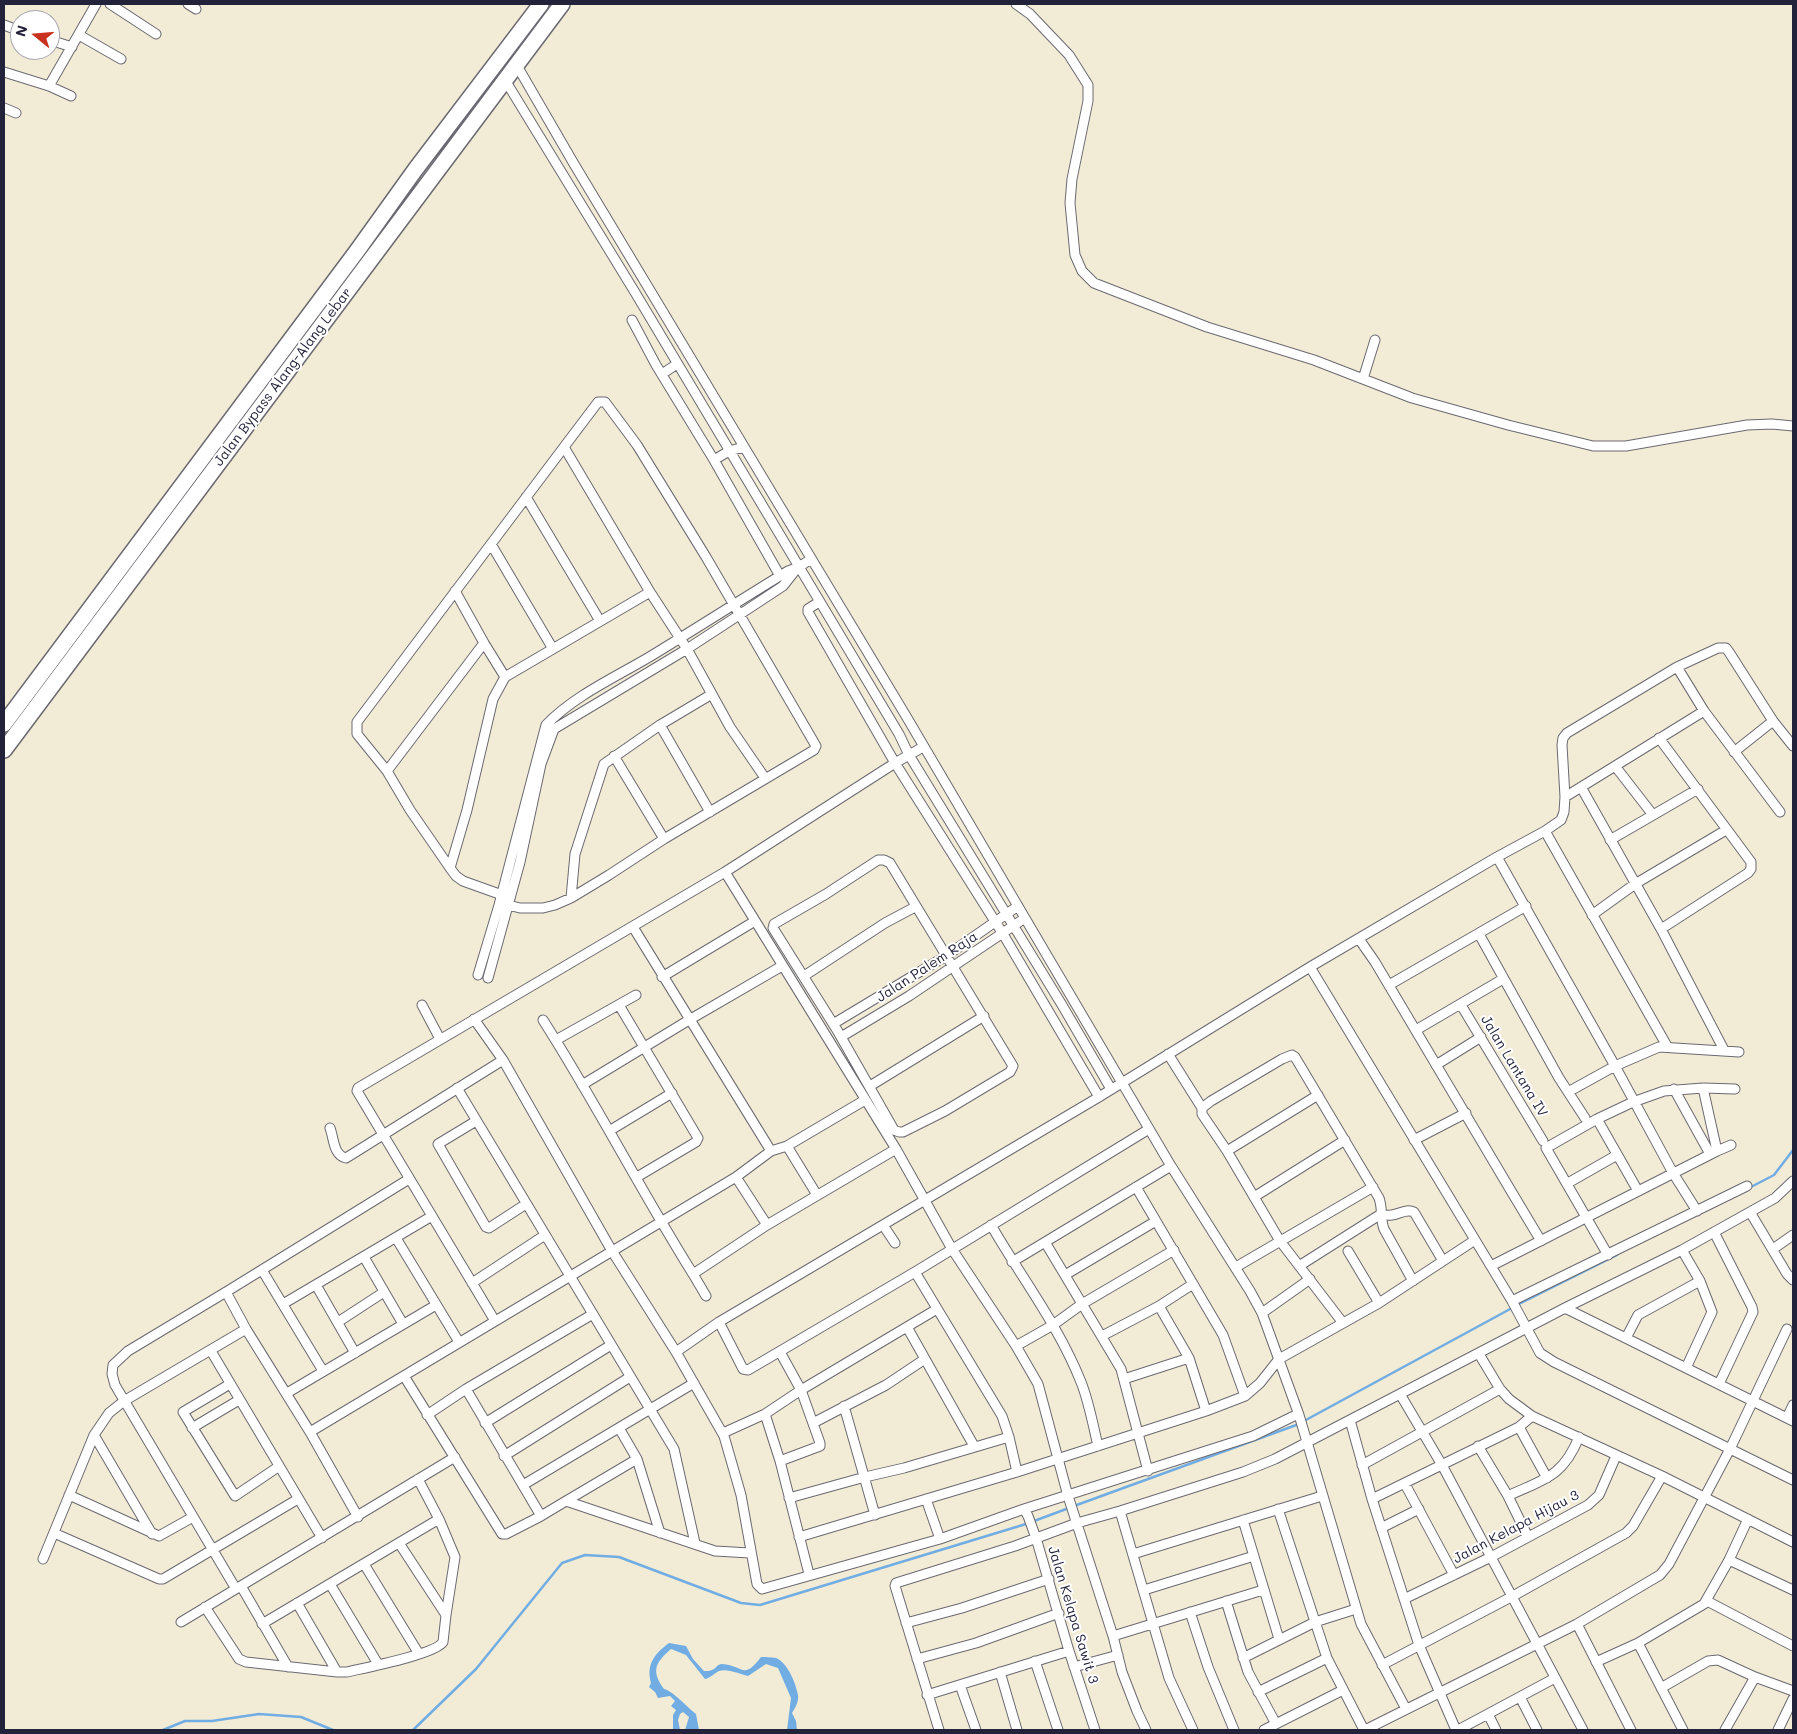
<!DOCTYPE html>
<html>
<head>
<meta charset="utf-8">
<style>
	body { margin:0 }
	#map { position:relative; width:1797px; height:1734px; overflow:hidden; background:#f2ecd6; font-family:Mali,sans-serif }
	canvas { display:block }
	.frame { position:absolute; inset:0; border:5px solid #22223b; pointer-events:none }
	.north { position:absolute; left:10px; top:10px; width:50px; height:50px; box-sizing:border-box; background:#fff; border:1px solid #a7a7b1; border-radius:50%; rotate:287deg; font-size:14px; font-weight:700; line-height:20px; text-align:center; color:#22223b }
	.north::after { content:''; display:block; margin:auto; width:18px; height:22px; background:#c8321e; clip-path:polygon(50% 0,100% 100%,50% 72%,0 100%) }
</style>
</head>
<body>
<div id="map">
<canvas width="1797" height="1734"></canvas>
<div class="frame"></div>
<div class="north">N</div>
</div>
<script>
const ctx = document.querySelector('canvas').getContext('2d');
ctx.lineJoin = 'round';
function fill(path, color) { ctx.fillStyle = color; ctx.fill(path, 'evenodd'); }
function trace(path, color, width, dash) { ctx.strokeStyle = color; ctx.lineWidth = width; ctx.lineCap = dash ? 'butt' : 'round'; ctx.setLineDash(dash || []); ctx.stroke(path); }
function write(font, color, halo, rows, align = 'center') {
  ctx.font = font + ' Mali,sans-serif'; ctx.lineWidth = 4; ctx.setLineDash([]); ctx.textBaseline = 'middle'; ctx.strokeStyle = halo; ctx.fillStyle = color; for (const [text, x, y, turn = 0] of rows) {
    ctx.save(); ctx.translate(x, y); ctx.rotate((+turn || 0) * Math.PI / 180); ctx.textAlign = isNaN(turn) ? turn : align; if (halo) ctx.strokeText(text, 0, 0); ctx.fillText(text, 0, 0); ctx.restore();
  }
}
fill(new Path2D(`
	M669 1643 686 1646 693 1659 704 1671C707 1671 710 1671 712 1670 717 1668 717 1664 722 1664 743 1665 743 1681 761 1657 766 1657 771 1657 776 1658 788 1663 796 1684 798 1695 799 1702 795 1708 792 1713L796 1721 797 1730H787L791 1698 778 1668 766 1664 748 1676C740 1674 727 1668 719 1671 714 1673 711 1678 705 1679L686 1655 671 1649C655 1663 651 1671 664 1689 673 1691 687 1707 696 1714L699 1730H685L689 1717 683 1712 680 1714 678 1720 680 1730H673V1715L676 1710 671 1706 675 1701 670 1696 658 1698 655 1692 649 1687 651 1683C646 1665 654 1654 669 1643Z`), '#71ade3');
trace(new Path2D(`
	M1749 1188 1774 1175 1793 1150
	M1517 1305 1617 1255
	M1304 1421 1512 1308
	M1074 1506 1299 1424
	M163 1730 185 1721H212L259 1714 301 1717 333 1730
	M413 1730 476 1669 562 1563 585 1555 619 1557 741 1603 760 1605 1026 1524 1069 1508`), '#71ade3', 2.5);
const minor = new Path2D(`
	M110 4 156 34
	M188 4 196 9
	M1016 4 1030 14 1069 55 1088 85V101L1072 179 1070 203 1075 255 1082 271 1094 283 1207 327 1314 360 1412 398 1508 425 1593 446H1626L1747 425 1772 424 1793 426
	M4 25 20 31
	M79 35 121 59
	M50 40 72 47
	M516 64 574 164 906 716 1171 1166 1250 1291 1262 1313 1299 1415 1361 1624 1406 1709
	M4 72 49 86 71 96
	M505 80 636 294 899 734 909 755 1062 1005 1111 1089
	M49 86 96 4
	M4 108 16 113
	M632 320 656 365 714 460 780 576
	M662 374 677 364
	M1363 379 1375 340
	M714 460 729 451 744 447
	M526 497 600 621
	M491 544 553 649
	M650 592 687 649 730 727 765 778
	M819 602 808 609V612L895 763 1003 934 1099 1097
	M484 643 505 677
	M1677 667 1704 711 1780 812
	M660 725 710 812
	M1659 738 1751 862V869L1748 873 1661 929
	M1734 752 1773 721
	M614 756 664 839
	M1615 766 1653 815
	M387 771 484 643 455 591
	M1581 787 1661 929 1724 1050
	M1565 797 1562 745 1563 738 1567 733 1677 667 1718 648H1726L1729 652 1773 721 1793 746
	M1545 831 1667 1046
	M1610 840 1698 789
	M1497 857 1615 1066 1673 1173 1697 1211
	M878 860H884L890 863 1013 1066 1010 1072 945 1111 903 1132H899L894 1130 837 1030 773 928 774 924 826 894Z
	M450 868 467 810 493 699 505 677 650 592 564 447 357 722V734L387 771 410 810 450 868 456 876 463 881 502 895 508 905 520 908H543L555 905 571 898 609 875 664 839 814 750 816 746 706 557 637 445 605 402H598L564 447
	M725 872 896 1149 952 1249 1016 1346 1038 1384 1068 1496 1113 1636 1122 1672 1137 1711 1146 1730
	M571 898 575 854 604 764 660 725 712 694
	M1592 915 1635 884 1726 830
	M633 927 771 1151
	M1479 934 1559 1078 1585 1118
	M1359 939 1375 962C1430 1054 1485 1148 1541 1241
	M1310 967 1512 1301 1540 1353 1554 1362 1793 1480
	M478 975 499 905 546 725C575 695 616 677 651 656 697 628 742 599 788 571L799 567 811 559
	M804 976 885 923 915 907
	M662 977 755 921
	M488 978 520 862 541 764 554 729 687 649 739 615 783 586 798 567
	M1389 985 1526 906
	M422 1005 440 1039
	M619 1005 698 1138 696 1142 637 1177
	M1461 1005 1543 1141
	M474 1019 503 1060 612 1251 676 1352 724 1436 741 1495 757 1584 762 1589 940 1539 1024 1509 1253 1436 1298 1414
	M543 1020C596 1103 641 1191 693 1274L767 1225 896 1149
	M833 1024 946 956 1018 906
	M1416 1030 1503 979
	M841 1037 909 996 1025 918
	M556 1040 636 995
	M1168 1054 1202 1108
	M1436 1065 1481 1037
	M582 1085 689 1020 782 966
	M870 1086 984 1016
	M457 1088 674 1449 695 1543
	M1703 1088 1717 1151
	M1674 1089 1710 1154
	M1568 1092 1615 1066 1659 1047 1739 1052
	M1597 1119 1638 1191
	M476 1121 438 1144 486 1227 489 1228 526 1204
	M330 1128C334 1138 333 1155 346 1158L503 1060
	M609 1131 672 1093
	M1414 1140 1466 1113
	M787 1146 817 1195
	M1227 1151 1318 1095
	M736 1177 767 1225
	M1568 1183 1617 1155
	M1136 1187 1223 1335 1245 1396
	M1254 1197 1345 1140
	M1750 1212 1787 1274 1793 1280
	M883 1225 895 1243
	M991 1225C1021 1277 1059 1326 1081 1382 1089 1402 1093 1425 1098 1446
	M1714 1232 1752 1307 1753 1312 1719 1384
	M396 1238 459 1342
	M1045 1242 1121 1369 1148 1471
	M1773 1249 1793 1235
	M1682 1250 1700 1281 1712 1312 1686 1368
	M1348 1251 1379 1303
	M1608 1255 1546 1148 1597 1119 1633 1102 1664 1091 1703 1088 1735 1089
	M364 1257 403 1324
	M1012 1262 1171 1166
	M1299 1266 1381 1214C1397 1219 1403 1207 1414 1212L1443 1261
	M1491 1266 1717 1151 1731 1145
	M1236 1267 1373 1187
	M262 1270 323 1371
	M915 1272 1002 1416 1009 1437 1017 1472
	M693 1274 706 1296
	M1065 1275 1156 1221
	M472 1283 545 1235
	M316 1285 355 1353
	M226 1292 246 1329 310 1432 358 1517
	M1512 1301 1747 1186
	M283 1304 432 1216
	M1159 1306 1189 1358 1206 1411
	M1565 1308 1793 1421
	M1262 1313 1310 1279
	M495 1321 357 1091 358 1088 725 872 895 763 923 747
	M338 1322 384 1292
	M719 1322 743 1369 748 1370 915 1272 1149 1129
	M1343 1323 1280 1241 1227 1151 1202 1114V1108L1211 1101 1282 1059 1292 1055 1295 1057 1379 1198C1383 1209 1380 1219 1384 1229L1413 1281
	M907 1327 974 1446
	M1102 1336 1159 1306 1193 1284
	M1626 1338 1638 1315 1700 1281
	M1016 1346 1053 1325 1082 1304 1174 1250
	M211 1351 322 1538
	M676 1352 719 1322 1099 1097 1310 967 1497 857 1545 831 1561 820 1564 812 1565 797 1704 711
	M1479 1354 1500 1389 1509 1399 1532 1416 1662 1476 1793 1542
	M404 1376 502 1534H506L541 1516 566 1501 715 1551 750 1553
	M1124 1379 1189 1358
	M230 1384 183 1412 235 1496 278 1467
	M466 1389 541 1516
	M287 1393 436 1305
	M1400 1394 1442 1465 1583 1730
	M844 1406 875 1515
	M765 1414 780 1461 809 1574
	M427 1415 466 1389 593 1314
	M1787 1418 1793 1405
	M1350 1420 1372 1499 1419 1645 1456 1730
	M485 1423 611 1345
	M813 1423 886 1385 925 1359
	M1519 1427 1547 1478
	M192 1428 239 1400
	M619 1428 637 1459 660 1533
	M310 1432 736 1177 771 1151 787 1146 865 1100
	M723 1433 765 1414 801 1390 937 1309
	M94 1435 152 1534
	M1478 1446 1508 1496 1528 1537
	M504 1456 630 1377
	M780 1461 820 1446V1443L801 1390 780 1352
	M1362 1465 1500 1389
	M1405 1484 1454 1575
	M523 1485 694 1383
	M69 1495 159 1536 193 1517
	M1508 1496C1544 1479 1563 1477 1579 1437
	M789 1498 865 1477 904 1468 1009 1437
	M926 1499 940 1539
	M1372 1499 1519 1427 1532 1416
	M566 1501 637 1459
	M1024 1509 1028 1516 1036 1538 1069 1651 1095 1730
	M1278 1509 1327 1658 1364 1730
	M1120 1511 1169 1678 1193 1730
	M1243 1520 1279 1639
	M1381 1528 1419 1509
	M54 1533 159 1579H163L298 1499
	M799 1537 1017 1472 1206 1411 1245 1396 1260 1383 1279 1359 1379 1303 1475 1240
	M399 1543 446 1615
	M1133 1554 1322 1496
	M43 1559 94 1435 109 1413 124 1401 246 1329
	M1729 1560 1793 1590
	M364 1564 419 1654
	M330 1584 378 1664
	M241 1586 288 1667
	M236 1589 115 1385 112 1374 113 1365 128 1351 226 1292 409 1179
	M1144 1590 1254 1556
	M1404 1599 1491 1557 1588 1505 1599 1495 1616 1456
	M1226 1601 1248 1672 1276 1724
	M1707 1601 1793 1646
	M297 1603 337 1672
	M205 1607 239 1659 246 1662 337 1672H347C364 1668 436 1654 443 1642L446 1615 455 1557 439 1519 418 1479
	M1190 1612 1208 1667 1234 1730
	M181 1622 455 1457
	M906 1623 962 1608 1049 1579
	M262 1624 439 1519
	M1577 1624 1631 1730
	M1113 1636 1263 1590
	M1638 1643 1683 1730
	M1243 1658 1315 1622 1356 1609
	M917 1659 976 1643 1059 1613
	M1035 1661 1058 1730
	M1596 1662 1638 1643 1704 1604 1729 1560 1748 1519
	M1382 1665 1513 1596 1626 1533 1633 1526 1662 1476
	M1074 1667 1118 1655
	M1000 1672 1017 1730
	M960 1685 976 1730
	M1661 1688 1708 1661 1718 1660 1755 1677 1793 1691
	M1258 1692 1327 1658
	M927 1695 1069 1651
	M1520 1697 1537 1730
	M1488 1714 1496 1730
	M939 1730 895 1586 896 1583 1015 1546 1077 1523 1120 1511 1243 1472 1275 1459 1565 1308 1682 1250 1775 1198 1793 1181
	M1264 1730 1343 1690
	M1365 1730 1577 1624 1660 1575 1669 1564 1730 1449 1787 1329
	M1458 1730 1555 1678
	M1725 1730 1755 1677
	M1778 1730 1793 1699`);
const trunk = new Path2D(`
	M4 724 357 251 415 170 541 4
	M4 750 562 4`);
trace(minor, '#6b6971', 11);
trace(trunk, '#6b6971', 18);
trace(minor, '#fff', 9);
trace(trunk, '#fff', 15);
write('14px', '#22223b', '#fff', [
	["Jalan Bypass Alang-Alang Lebar",283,377,-53],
	["Jalan Palem Raja",927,967,-33],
	["Jalan Lantana IV",1514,1066,59],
	["Jalan Kelapa Hijau 3",1516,1527,-28],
	["Jalan Kelapa Sawit 3",1073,1615,73]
]);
</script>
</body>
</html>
